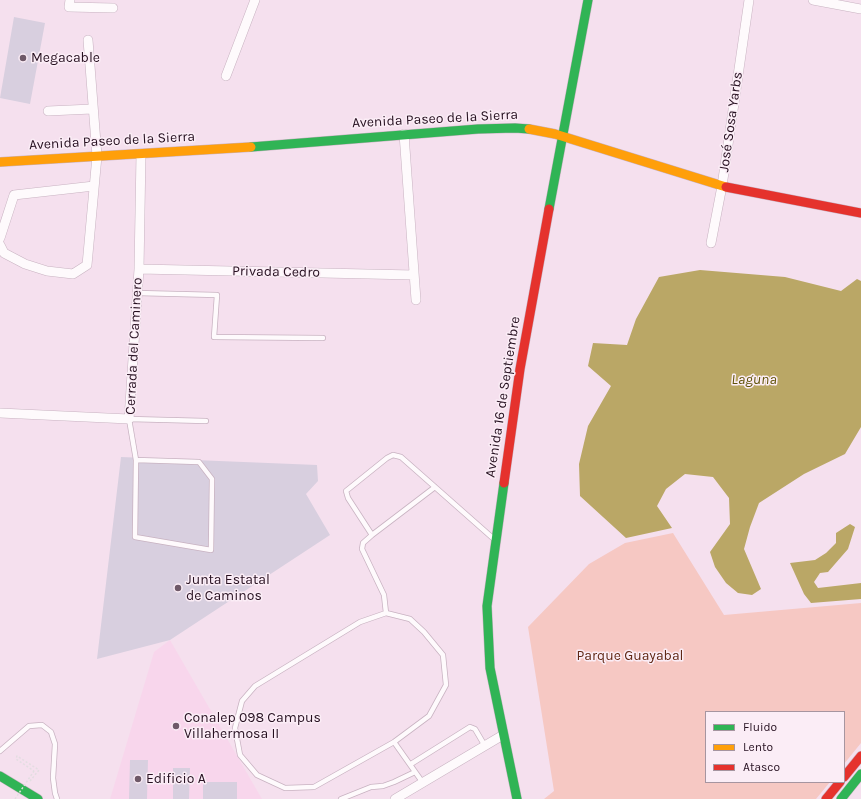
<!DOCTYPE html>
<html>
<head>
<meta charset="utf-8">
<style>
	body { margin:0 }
	#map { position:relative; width:861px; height:799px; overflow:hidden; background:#f5e0ee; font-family:Karla,sans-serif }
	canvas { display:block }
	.legend { position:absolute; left:705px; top:711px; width:140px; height:72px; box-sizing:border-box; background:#fbedf6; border:1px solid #a695a0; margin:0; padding:5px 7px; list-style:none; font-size:12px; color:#261020 }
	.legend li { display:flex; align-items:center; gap:8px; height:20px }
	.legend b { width:20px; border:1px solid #a695a0 }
</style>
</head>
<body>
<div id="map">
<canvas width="861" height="799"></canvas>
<ul class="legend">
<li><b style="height:5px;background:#30b455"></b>Fluido</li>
<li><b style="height:5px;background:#ff9f0a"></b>Lento</li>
<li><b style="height:5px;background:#e5322d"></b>Atasco</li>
</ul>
</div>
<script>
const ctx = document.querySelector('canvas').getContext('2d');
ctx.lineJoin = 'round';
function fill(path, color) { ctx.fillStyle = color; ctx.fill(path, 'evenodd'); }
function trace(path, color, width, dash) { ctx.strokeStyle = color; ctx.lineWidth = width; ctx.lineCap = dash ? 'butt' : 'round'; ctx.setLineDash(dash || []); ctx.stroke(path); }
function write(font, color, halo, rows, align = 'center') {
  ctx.font = font + ' Karla,sans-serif'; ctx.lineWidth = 3; ctx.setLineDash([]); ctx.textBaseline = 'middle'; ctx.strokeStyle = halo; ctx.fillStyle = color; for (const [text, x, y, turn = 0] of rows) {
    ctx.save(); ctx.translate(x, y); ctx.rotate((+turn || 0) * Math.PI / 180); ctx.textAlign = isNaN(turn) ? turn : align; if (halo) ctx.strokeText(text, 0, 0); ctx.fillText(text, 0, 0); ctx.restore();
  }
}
fill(new Path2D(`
	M170 640 262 799H110L154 652Z`), '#f8d6ec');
fill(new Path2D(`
	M673 533 724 615 861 603V743L844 764V712H706V782H830L816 799H544L554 791 528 627 589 564 625 543Z`), '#f6c8c3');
fill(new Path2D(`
	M700 270 785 277 841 291 857 279 861 281V427L845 454 804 474 759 503 750 527 744 549 761 589 752 595 738 593 726 583 715 567 710 552 730 524 729 498 713 477 685 474 666 489 657 506 672 528 626 538 580 496 579 464 588 426 611 386 588 366 593 343 627 345 636 319 659 277Z
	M850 524 855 527 848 549 828 572 820 573 814 582 818 588 861 583V599L811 603 804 594 790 563 815 560 826 553 836 543V533Z`), '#baa766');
fill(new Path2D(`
	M14 17 45 23 30 104 0 98Z
	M121 457 317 465 318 481 306 494 330 535 170 640 97 659Z
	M130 760H148L147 799H129Z
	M173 768H190L189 799H173Z
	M203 782H237V799H203Z`), '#d8cfdf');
const lane = new Path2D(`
	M137 293 217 295 214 337 323 338
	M136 460 199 462 212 479 211 550 135 537 136 460 129 419 206 421
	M435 487 372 535 348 498 346 491 387 458 393 455 401 457 495 540
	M372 535 363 543 362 549 384 595 386 613
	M386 613 410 619 424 632 443 655 446 685 429 716 394 742 314 787 285 788 257 775 240 755 235 728 242 701 255 686 360 622Z
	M394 742 423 783
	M0 751 29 726 42 725 51 732 55 744 53 778 55 793 57 799
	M411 764 470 727 475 729 485 746
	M341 799 371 787 383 786 394 782 415 772`);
const street = new Path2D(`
	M70 0 69 7 113 8
	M813 0 861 9
	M226 76 255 0
	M48 111 92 109
	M404 134 416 300
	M0 238 14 195 94 186
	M711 243 722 186 749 0
	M0 245 4 253 25 264 47 271 73 274 87 265 97 156 88 40
	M139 269 414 275
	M0 413 129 419 139 269 141 154
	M395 799 503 735`);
const fast = new Path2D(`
	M251 147 478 129 515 128 529 129
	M549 209 588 0
	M504 483 487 606 490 668 517 799
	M0 776 38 799
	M841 799 861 774`);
const slow = new Path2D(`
	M529 129 555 134 726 187
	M0 162 251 147`);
const jam = new Path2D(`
	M726 187 861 213
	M504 483 520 369 549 209
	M844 777 861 756
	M826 799 840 782`);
trace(lane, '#c8b2c1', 6);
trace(street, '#c8b2c1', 10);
trace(fast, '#c8b2c1', 10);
trace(slow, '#c8b2c1', 10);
trace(jam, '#c8b2c1', 10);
trace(new Path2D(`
	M30 781 39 770 17 756 16 759 34 771`), '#e3dde1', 1.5, [2, 2]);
trace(lane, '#fefafc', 4.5);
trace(street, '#fefafc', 9);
trace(fast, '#30b455', 9);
trace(slow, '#ff9f0a', 9);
trace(jam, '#e5322d', 9);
trace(new Path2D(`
	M15 799 34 771`), '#e3dde1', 1.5, [2, 2]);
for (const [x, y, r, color] of [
	[23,58,4,"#6e5968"],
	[178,588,4,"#6e5968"],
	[176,726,4,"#6e5968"],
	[138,779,4,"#6e5968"]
]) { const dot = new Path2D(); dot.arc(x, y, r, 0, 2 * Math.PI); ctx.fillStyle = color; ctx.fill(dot); trace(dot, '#fbedf6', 1.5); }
write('14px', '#261020', '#fbedf6', [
	["Megacable",31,58],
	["Junta Estatal",186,580],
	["de Caminos",186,596],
	["Conalep 098 Campus",184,718],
	["Villahermosa II",184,734],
	["Edificio A",146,779]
], 'left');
write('14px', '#261020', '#fbedf6', [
	["Avenida Paseo de la Sierra",435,119,-3],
	["José Sosa Yarbs",731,122,-82],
	["Avenida Paseo de la Sierra",112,141,-3],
	["Privada Cedro",276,272,1],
	["Cerrada del Caminero",134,346,-87],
	["Avenida 16 de Septiembre",503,397,-81]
]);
write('14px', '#602714', '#fbedf6', [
	["Parque Guayabal",630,656]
]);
write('italic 15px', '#615409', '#fbedf6', [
	["Laguna",754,380]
]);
</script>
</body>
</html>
